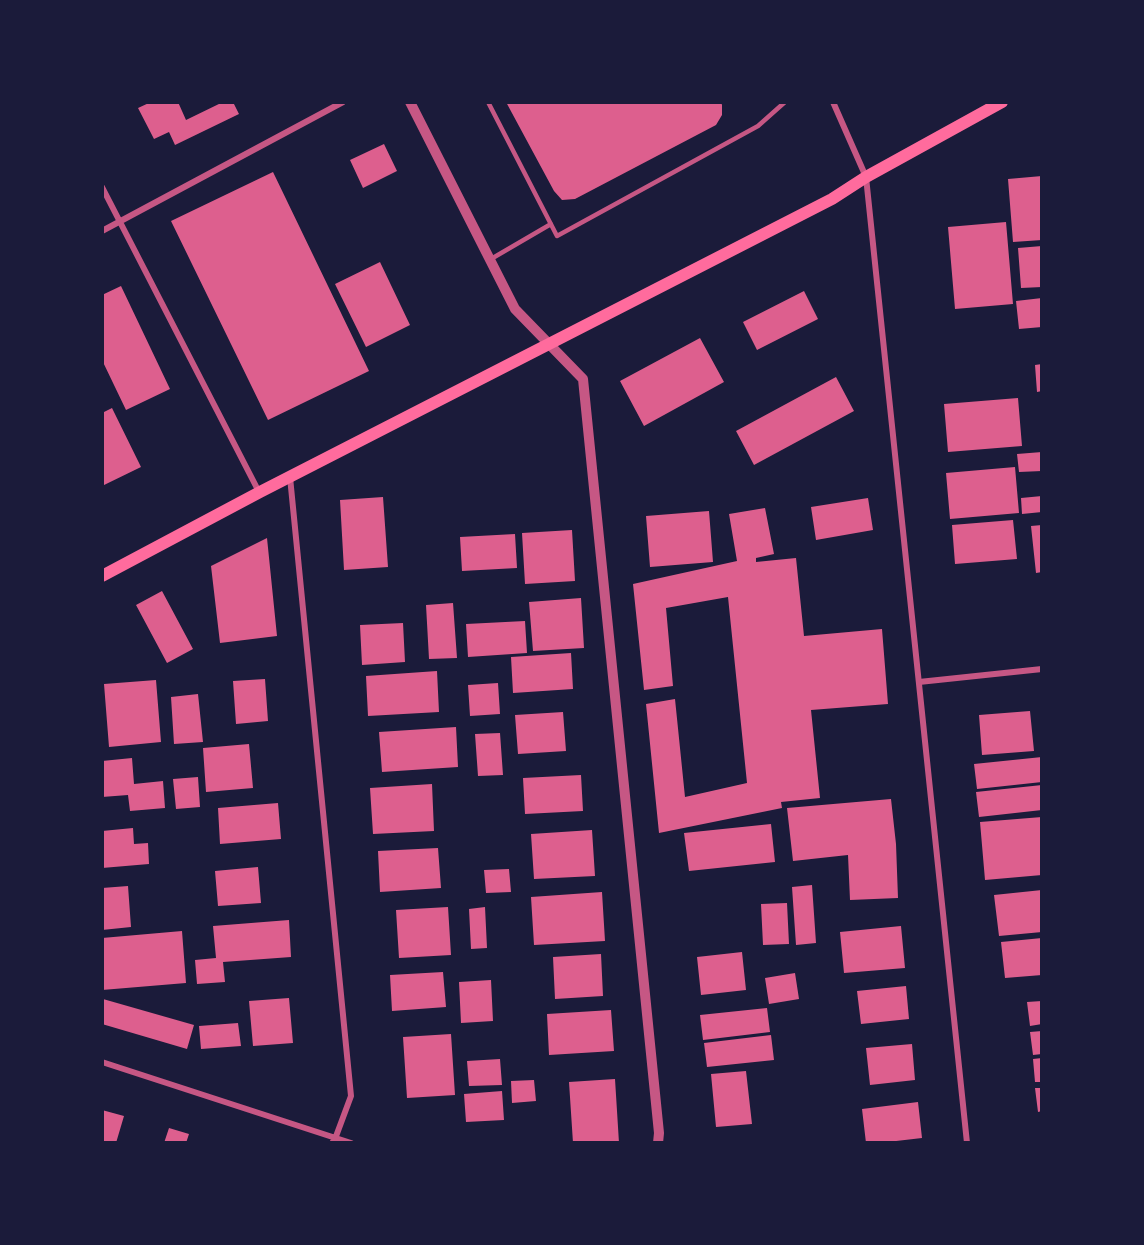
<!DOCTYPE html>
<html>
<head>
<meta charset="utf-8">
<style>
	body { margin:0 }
	#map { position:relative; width:1144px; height:1245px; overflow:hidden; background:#1b1b3a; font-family:"Nunito Sans",sans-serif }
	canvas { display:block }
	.frame { position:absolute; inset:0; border:104px solid #1b1b3a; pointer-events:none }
</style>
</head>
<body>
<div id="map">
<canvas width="1144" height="1245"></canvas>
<div class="frame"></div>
</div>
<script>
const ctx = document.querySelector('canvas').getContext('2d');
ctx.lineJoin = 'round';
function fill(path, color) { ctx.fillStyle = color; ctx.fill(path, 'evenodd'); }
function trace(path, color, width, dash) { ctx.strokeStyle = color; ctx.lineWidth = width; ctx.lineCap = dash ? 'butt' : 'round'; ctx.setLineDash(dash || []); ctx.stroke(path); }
fill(new Path2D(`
	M151 102H178L186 120 223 102H233L239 114 175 145 169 132 154 139 138 108Z
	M506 102H721L722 105V115L716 125 575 199 562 200 554 191Z
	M384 144 397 171 363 188 350 160Z
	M273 172 369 371 268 420 171 221Z
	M1042 176V240L1013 242 1008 179Z
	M1006 222 1013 304 955 309 948 227Z
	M1042 246V287L1021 288 1018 248Z
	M380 262 410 325 366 347 335 284Z
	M121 286 170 389 126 410 102 360V295Z
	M804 291 818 319 757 350 743 322Z
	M1042 298V327L1019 329 1016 301Z
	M700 338 724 382 644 426 620 381Z
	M1042 364V391L1037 392 1035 365Z
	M836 377 854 411 754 465 736 431Z
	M1018 398 1022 446 948 452 944 404Z
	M112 408 141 467 102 486V413Z
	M1042 452V471L1019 472 1017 454Z
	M1015 467 1019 513 950 519 946 473Z
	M1042 496V512L1022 514 1021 498Z
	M383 497 388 567 344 570 340 500Z
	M868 498 873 530 816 540 811 507Z
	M765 508 774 554 756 558V562L796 558 804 636 882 629 888 704 811 710 820 798 781 802 782 808 659 833 646 704 675 699 685 797 747 783 728 597 666 608 673 686 644 690 633 584 737 561 729 514Z
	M709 511 713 562 650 567 646 516Z
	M1013 520 1017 559 955 564 952 525Z
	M1042 525V572L1036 573 1031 526Z
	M572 530 575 581 525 584 522 533Z
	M515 534 517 568 462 571 460 537Z
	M267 538 277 636 220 643 211 566Z
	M162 591 193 649 167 663 136 605Z
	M581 598 584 648 533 651 529 602Z
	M453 603 457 658 429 659 426 605Z
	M525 621 527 653 468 657 466 624Z
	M403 623 405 662 362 665 360 625Z
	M571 653 573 689 513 693 511 657Z
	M437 671 439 712 368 716 366 676Z
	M265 679 268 721 236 724 233 681Z
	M156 680 161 742 109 747 104 684Z
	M498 683 500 714 470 716 468 685Z
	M198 694 203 742 174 744 171 697Z
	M1030 711 1034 751 982 755 979 715Z
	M563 712 566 751 518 754 515 715Z
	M456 727 458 767 382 772 379 732Z
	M500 733 503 775 478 776 475 734Z
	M249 744 253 788 206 792 203 748Z
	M1042 757V782L977 789 974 764Z
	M132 758 134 784 163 781 165 808 130 811 128 795 102 797V761Z
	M581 775 583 811 525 814 523 778Z
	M198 777 200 807 176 809 173 779Z
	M432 784 434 831 373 834 370 788Z
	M1042 785V810L979 817 976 792Z
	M891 799 896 844 898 898 850 900 848 855 793 861 787 808Z
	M278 803 281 839 220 844 218 808Z
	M1042 817V875L985 880 980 822Z
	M771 824 775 862 689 871 684 833Z
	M133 828 134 844 148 843 149 864 102 868V831Z
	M592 830 595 876 534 879 531 834Z
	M438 848 441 888 380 892 378 851Z
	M258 867 261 903 218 906 215 871Z
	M509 869 511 892 486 893 484 870Z
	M812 885 816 943 796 945 792 887Z
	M128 886 131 927 102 930V888Z
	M1042 890V932L999 936 994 895Z
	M602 892 605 941 534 945 531 897Z
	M787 903 789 944 763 945 761 904Z
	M448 907 451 955 399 958 396 910Z
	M485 907 487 948 471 949 469 909Z
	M289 920 291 957 223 962 225 982 197 984 195 960 216 958 213 926Z
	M901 926 905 968 844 973 840 932Z
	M182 931 186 983 102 990V938Z
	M1042 938V975L1005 978 1001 942Z
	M742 952 746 990 701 995 697 957Z
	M601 954 603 996 555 999 553 957Z
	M443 972 446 1007 392 1011 390 975Z
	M795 973 799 999 769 1004 765 978Z
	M491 980 493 1021 461 1023 459 982Z
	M906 986 909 1019 861 1024 857 991Z
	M289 998 293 1043 253 1046 249 1001Z
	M103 999 194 1025 187 1049 102 1024Z
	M1042 1001V1024L1030 1026 1027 1002Z
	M767 1008 770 1032 703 1040 700 1015Z
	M611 1010 614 1051 549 1055 547 1014Z
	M238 1023 241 1046 201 1049 199 1026Z
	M1042 1031V1054L1033 1055 1030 1032Z
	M451 1034 455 1095 407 1098 403 1037Z
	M771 1035 774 1060 707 1067 704 1043Z
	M912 1044 915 1080 870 1085 866 1048Z
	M1042 1058V1082H1035L1033 1059Z
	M500 1059 502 1085 469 1086 467 1061Z
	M746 1071 752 1124 716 1127 711 1074Z
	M615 1079 619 1143H573L569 1082Z
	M534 1080 536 1101 512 1103 511 1081Z
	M1035 1088H1042V1111L1038 1112Z
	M502 1091 504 1120 466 1122 464 1094Z
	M918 1102 922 1138 879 1143H866L862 1109Z
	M102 1110 124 1116 116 1143H102Z
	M169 1128 189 1134 186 1143H164Z`), '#dd5f8e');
trace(new Path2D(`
	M488 102 557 236 758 126 785 102
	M491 259 551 224`), '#c65784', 4.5);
trace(new Path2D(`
	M833 102 866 177 967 1143
	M102 187 259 492
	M102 231 343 102
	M290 477 351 1096 335 1139 332 1143
	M919 682 1042 669
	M102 1062 351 1143`), '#c65784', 6);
trace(new Path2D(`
	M410 102 515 309 583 379 659 1133 658 1143`), '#c65784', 10);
trace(new Path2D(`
	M102 576 260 492 832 199 866 177 1002 102`), '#ff6b9d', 12);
</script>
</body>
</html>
